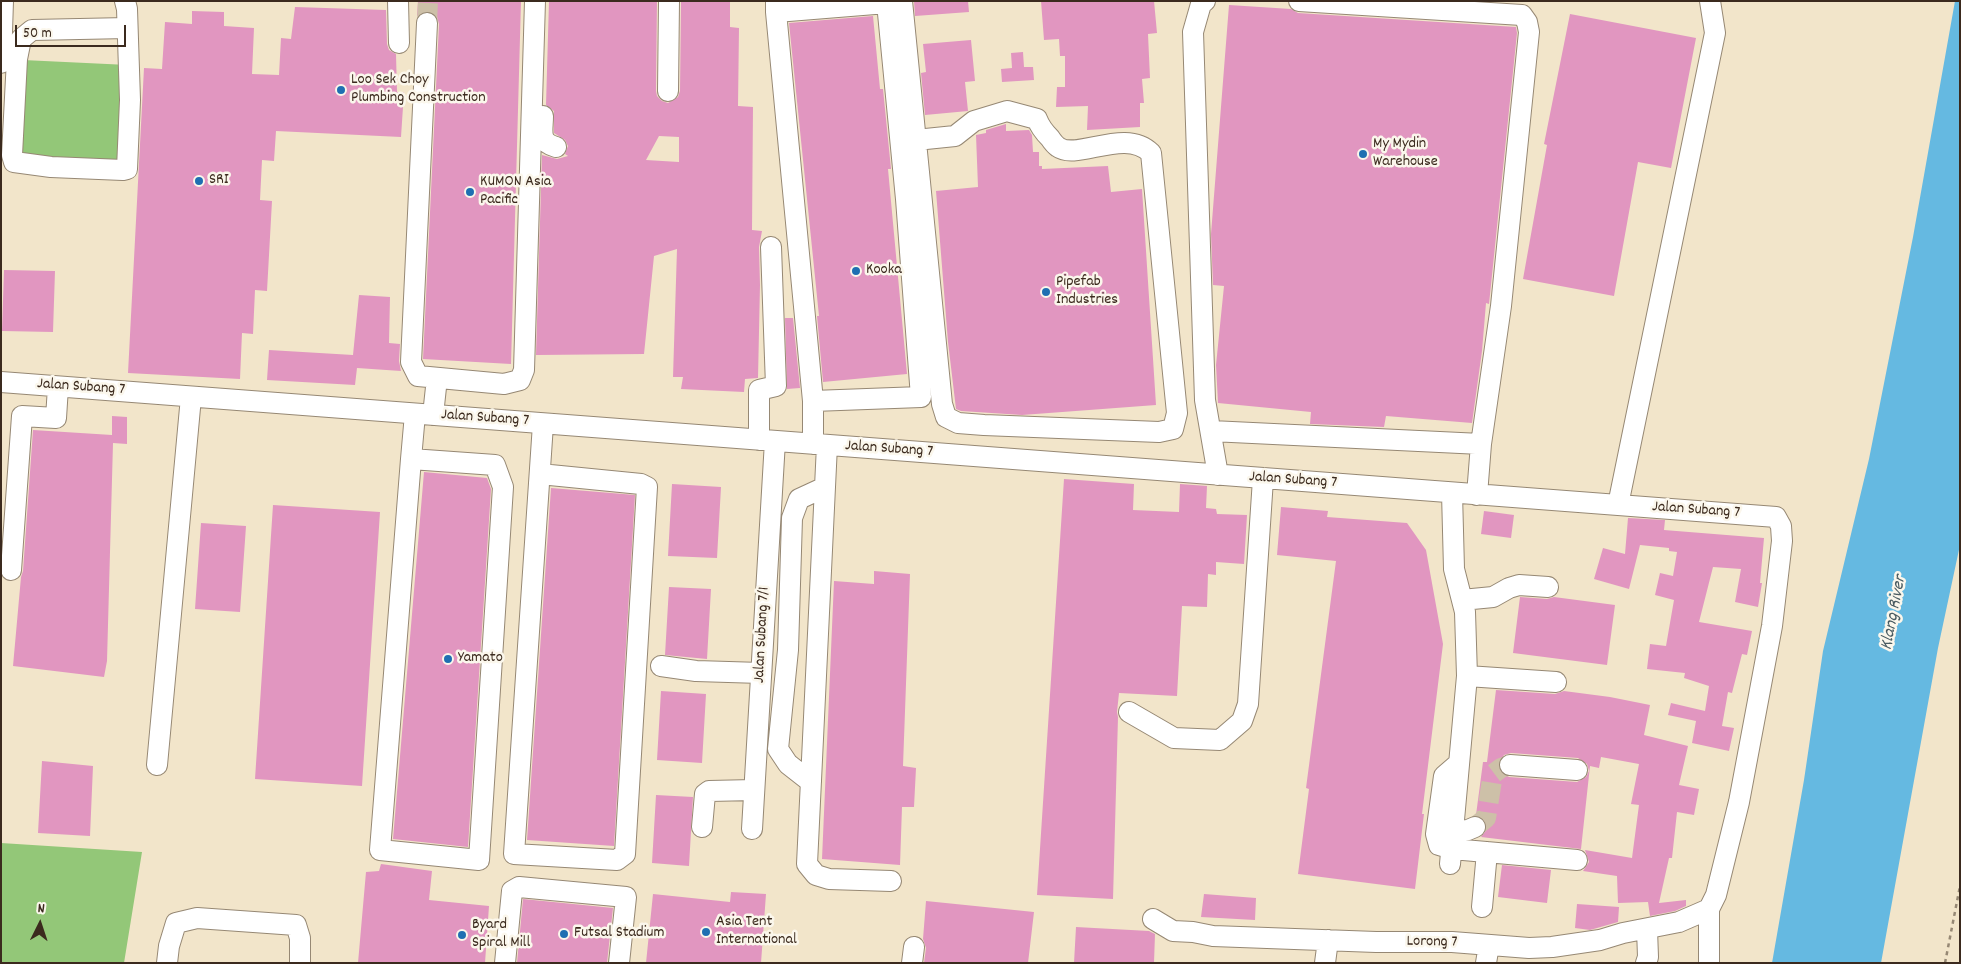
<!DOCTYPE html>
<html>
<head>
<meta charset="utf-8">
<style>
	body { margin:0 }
	#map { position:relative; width:1961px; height:964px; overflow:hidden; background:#f2e5ca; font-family:Dekko,sans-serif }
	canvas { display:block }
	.frame { position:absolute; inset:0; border:2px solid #3b2a1e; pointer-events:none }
	.north { position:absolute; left:15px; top:899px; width:50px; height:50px; -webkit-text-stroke:4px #fbf7ec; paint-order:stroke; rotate:4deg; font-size:14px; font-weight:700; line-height:20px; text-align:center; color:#3b2a1e }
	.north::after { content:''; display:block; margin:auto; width:18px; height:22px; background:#3b2a1e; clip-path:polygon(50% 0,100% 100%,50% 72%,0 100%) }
	.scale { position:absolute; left:15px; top:25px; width:111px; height:22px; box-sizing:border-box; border:2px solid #3b2a1e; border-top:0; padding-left:6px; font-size:15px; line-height:18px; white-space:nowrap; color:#3b2a1e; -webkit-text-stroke:4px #fbf7ec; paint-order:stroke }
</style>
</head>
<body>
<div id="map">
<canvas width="1961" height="964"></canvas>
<div class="frame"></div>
<div class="north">N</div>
<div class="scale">50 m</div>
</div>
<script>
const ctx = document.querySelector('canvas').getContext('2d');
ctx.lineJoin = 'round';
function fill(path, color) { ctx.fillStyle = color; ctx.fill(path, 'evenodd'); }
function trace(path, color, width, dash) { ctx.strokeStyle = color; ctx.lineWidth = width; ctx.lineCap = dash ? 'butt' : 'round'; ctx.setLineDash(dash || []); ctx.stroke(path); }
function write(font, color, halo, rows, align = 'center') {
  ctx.font = font + ' Dekko,sans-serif'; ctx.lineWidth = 5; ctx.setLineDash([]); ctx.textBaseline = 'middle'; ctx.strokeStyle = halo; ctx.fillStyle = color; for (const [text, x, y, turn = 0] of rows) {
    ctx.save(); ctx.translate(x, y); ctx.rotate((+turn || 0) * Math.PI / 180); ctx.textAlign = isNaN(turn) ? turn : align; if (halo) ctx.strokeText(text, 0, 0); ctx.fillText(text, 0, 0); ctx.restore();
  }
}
fill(new Path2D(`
	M23 60 128 65 123 165 19 160Z
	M1 843 142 852 124 963H1Z`), '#93c778');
fill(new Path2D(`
	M1955 1H1960V545L1938 648 1881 963H1772L1804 780 1823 651 1869 459 1913 237Z`), '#65b9e1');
fill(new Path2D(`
	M418 1H521L511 364 423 359 439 24 437 17 433 13 427 11 417 16Z
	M549 1H657L656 91 657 96 662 101 668 103 678 97 680 91 681 1H730V27L739 28 738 106 753 107 752 230 762 231 759 247 760 285 758 378 745 379 744 392 681 389 683 377H673L677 249 654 256 644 354 536 355 542 155 557 159 568 156 565 154 568 146 565 140 554 133V111L546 105ZM659 136 679 137V162L646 160Z
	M914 1H968L969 12 915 16Z
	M1041 1H1154L1157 33 1148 34 1150 78 1142 79 1144 103H1140V127L1087 130 1088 106 1056 107 1057 87H1065V56H1060L1059 39 1044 40Z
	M1229 5 1291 9 1298 13 1516 27 1517 33 1489 304 1486 303 1482 351 1472 423 1386 416 1384 427 1310 424 1311 412 1218 403 1216 365 1224 286 1213 285 1211 234Z
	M295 7 386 10 387 44 389 50 396 54 397 92H404L401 137 276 131 274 161 262 160 260 200 272 201 267 291 255 290 253 334 242 333 240 379 128 373 144 68 162 69 165 22 192 24V11L224 12V26L254 28 252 74 279 75 281 38 291 39Z
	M1570 14 1696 38 1671 168 1638 162 1614 296 1523 279 1547 145 1544 144Z
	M873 16 880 89H883L891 169H888L907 374 823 382 817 316H819L789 23Z
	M971 40 975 81 965 82 968 111 925 115 921 73 926 72 923 44Z
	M1023 52 1024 67H1033L1034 80 1002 82 1001 69 1012 68 1011 53Z
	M1006 124V131L1029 130 1032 135 1033 152H1039V166H1042V169L1108 166 1111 192 1142 189 1156 405 1022 415 961 411 956 409 948 342 936 191 978 187 976 135 986 133V130Z
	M4 270 55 271 53 332 2 331Z
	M359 295 390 297 389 343 400 344 399 361 401 371 357 368 355 385 267 380 269 350 353 355Z
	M785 318H793L800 388 787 389Z
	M112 416 127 417V444L113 443 107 661 104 677 13 666 21 577 23 571 33 430 112 435Z
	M424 472 487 478 491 489 468 847 393 839Z
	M1064 479 1134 484 1133 510 1179 512 1180 484 1207 486 1206 508 1216 509 1217 514 1247 515 1244 564 1216 562V575L1208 574 1207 607 1182 606 1177 696 1119 693 1117 712 1118 717 1113 899 1037 895Z
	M672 484 721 487 717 558 668 556Z
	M551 488 635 495 614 846 527 840Z
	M273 505 380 512 362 786 255 779Z
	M1281 507 1328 511 1327 517 1407 523 1426 550 1443 644 1422 814H1424L1415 889 1298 874 1309 789 1306 788 1336 561 1277 555Z
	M1484 511 1514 515 1511 538 1481 534Z
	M1628 518 1665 520 1664 530 1764 538 1760 583H1762L1758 607 1735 602 1741 569 1713 567 1699 622 1752 631 1747 655 1742 654 1732 693 1728 692 1722 726 1734 728 1729 751 1692 743 1696 721 1668 715 1671 703 1705 711 1709 686 1684 678 1685 673 1647 669 1650 644 1666 646 1674 600 1655 595 1660 573 1673 576 1677 552 1669 551V548L1640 545 1629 589 1594 579 1603 548 1625 554Z
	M201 523 246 526 240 612 195 609Z
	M874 571 910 574 903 766 916 768 914 807H902L900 865 822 859 834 581 874 584Z
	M669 587 711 589 707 659 665 655Z
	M1520 597 1547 599 1554 597 1615 605 1607 665 1513 653Z
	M1496 690 1555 694 1564 691 1610 697 1650 705 1644 735 1688 746 1679 785 1699 789 1694 815 1677 812 1672 858H1669L1659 903 1686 900V906L1675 911 1650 916 1648 902 1618 903 1617 876 1583 871 1589 862 1585 850 1632 858 1639 805 1631 804 1639 764 1601 757 1599 768 1590 766 1581 849 1481 837 1487 829 1486 823 1482 817 1476 815 1483 762H1487ZM1511 753 1578 758 1587 764 1589 771 1586 777 1577 782 1509 777 1500 771 1498 764 1504 755Z
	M661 691 706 694 702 763 657 760Z
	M42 761 93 766 90 836 38 833Z
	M656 795 693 797 689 866 652 863Z
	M381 864 432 871 429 900 489 906 485 963H358L366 872 379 871Z
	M1502 865 1551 870 1547 903 1498 897Z
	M731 892 766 894 761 963H646L653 894 730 902Z
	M1204 894 1256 898 1255 920 1201 917Z
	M523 899 613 908 607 963H517Z
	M926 901 1034 912 1028 963H924L926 948 923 939Z
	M1577 904 1619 907 1618 922 1590 930 1575 928Z
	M1076 927 1149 931 1155 934 1154 963H1074Z`), '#e196c0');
trace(new Path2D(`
	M427 23 428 1
	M1475 827 1486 818 1493 774 1501 768 1510 765`), '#cdc0a8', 20, [20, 10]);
const minor = new Path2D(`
	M125 1 127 9 130 100 127 169 123 170 51 167 14 162 12 155 17 59 21 39 32 30 127 28
	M398 1 399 43
	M776 1V12L813 401V444
	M902 1 942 404 946 417 958 423 984 425 1159 432 1173 429 1177 413 1151 153C1125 127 1077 161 1058 147 1055 145 1052 141 1050 138 1044 132 1040 127 1037 119L1007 111 974 121 955 136 916 140
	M1205 1 1201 4 1193 32 1205 400 1218 475
	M1299 1 1522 15 1527 22 1529 32 1501 306 1481 444 1477 495
	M776 12 887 3 906 199 921 397 813 401
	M427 23 411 362 418 376 504 384 520 380 524 370 535 1
	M1 63 3 1
	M668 91 669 1
	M543 116C543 131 538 142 556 147
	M1 382 1776 517 1781 526 1782 541 1772 626 1739 802 1716 895 1709 909V963
	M433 415 437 378
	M1211 431 1481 444
	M759 440V390L776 386 771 247
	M827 445 807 864 816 875 829 879 891 881
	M411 459 495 465 503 487 479 860 380 850 411 459 415 414
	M540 474 641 484 647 487 625 854 617 860 514 854 543 424
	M1618 505 1715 33 1710 1
	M11 570 22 416 56 418 58 387
	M1462 600 1493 597 1509 588 1519 585 1548 587
	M661 666 696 671 761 673
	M1467 676 1556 682
	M1129 712 1174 738 1220 740 1242 721 1248 704 1263 479
	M1459 763 1444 776 1436 834 1439 845 1452 849 1577 860
	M157 765 191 397
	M1510 765 1577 770
	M811 782 788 764 778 749 788 650 792 518 799 499 825 487
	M702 827 705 794 709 791 754 790
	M752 829 775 441
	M1453 832 1468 830 1475 827
	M1450 864 1467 676 1465 612 1454 569 1452 493
	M1482 907 1487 852
	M1153 919 1173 931 1193 932 1213 936 1376 942H1452L1529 948 1552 947 1600 940 1623 933 1679 922 1709 909
	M167 963 169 946 176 923 197 918 296 925 300 938V963
	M505 963 512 891 519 887 626 897 619 963
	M912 963 914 947
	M1325 963 1328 940
	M1486 963 1489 945
	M1646 963 1648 957 1647 929`);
trace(minor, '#968874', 22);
trace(new Path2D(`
	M1945 963 1960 886`), '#968874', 2.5, [4, 4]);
trace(minor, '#fff', 20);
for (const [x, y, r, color] of [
	[341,90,5,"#1f6fb2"],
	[1363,154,5,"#1f6fb2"],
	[199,181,5,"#1f6fb2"],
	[470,192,5,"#1f6fb2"],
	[856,271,5,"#1f6fb2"],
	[1046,292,5,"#1f6fb2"],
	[448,659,5,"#1f6fb2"],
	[706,932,5,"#1f6fb2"],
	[564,934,5,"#1f6fb2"],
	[462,935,5,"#1f6fb2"]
]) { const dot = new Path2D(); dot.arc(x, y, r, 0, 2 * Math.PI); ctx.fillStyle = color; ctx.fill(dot); trace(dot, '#fbf7ec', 2); }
write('16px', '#3b2a1e', '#fbf7ec', [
	["Loo Sek Choy",351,81],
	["Plumbing Construction",351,99],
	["My Mydin",1373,145],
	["Warehouse",1373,163],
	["SRI",209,181],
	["KUMON Asia",480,183],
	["Pacific",480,201],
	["Kooka",866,271],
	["Pipefab",1056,283],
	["Industries",1056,301],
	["Yamato",458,659],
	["Asia Tent",716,923],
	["International",716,941],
	["Byard",472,926],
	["Spiral Mill",472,944],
	["Futsal Stadium",574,934]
], 'left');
write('16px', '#3b2a1e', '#fbf7ec', [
	["Jalan Subang 7",81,388,4],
	["Jalan Subang 7",485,419,4],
	["Jalan Subang 7",889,450,4],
	["Jalan Subang 7",1293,481,4],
	["Jalan Subang 7",1696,511,4],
	["Jalan Subang 7/1",763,635,-87],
	["Lorong 7",1432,943,1]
]);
write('italic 18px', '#4a5c62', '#fbf7ec', [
	["Klang River",1895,613,-79]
]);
</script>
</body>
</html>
